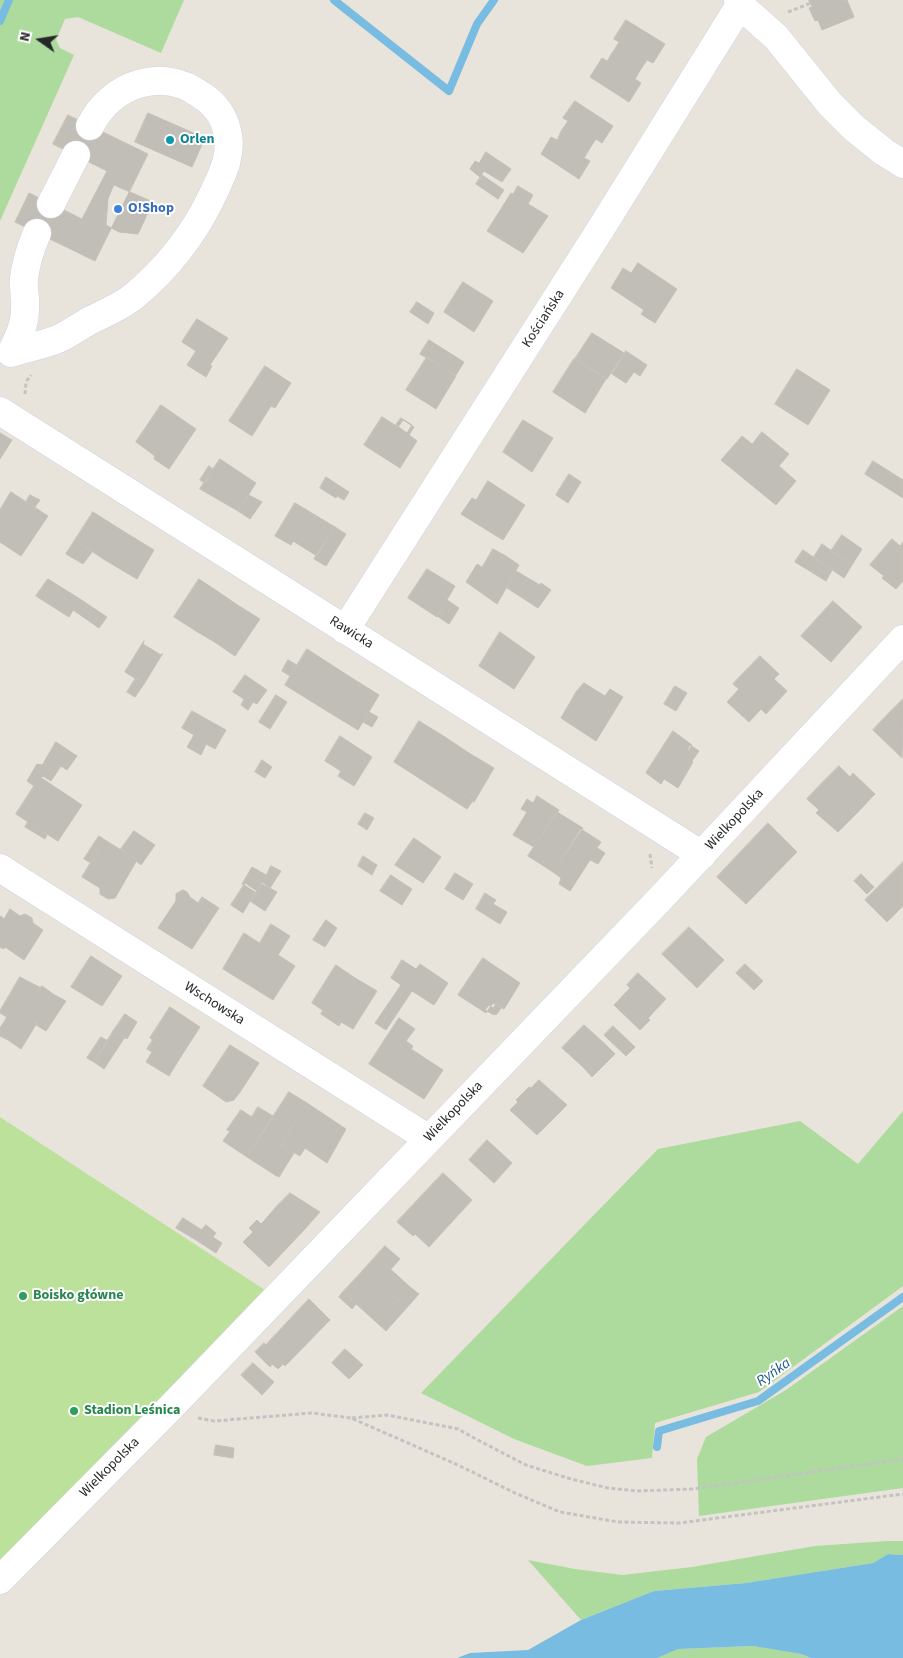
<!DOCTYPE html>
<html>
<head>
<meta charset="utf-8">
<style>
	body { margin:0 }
	#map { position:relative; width:903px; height:1658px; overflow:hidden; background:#e9e4db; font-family:"Source Sans 3",sans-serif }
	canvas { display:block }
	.north { position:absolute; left:15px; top:15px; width:50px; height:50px; -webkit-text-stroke:4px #fff; paint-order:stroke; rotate:283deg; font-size:14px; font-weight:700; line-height:20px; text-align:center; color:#282828 }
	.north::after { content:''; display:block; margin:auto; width:18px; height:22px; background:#282828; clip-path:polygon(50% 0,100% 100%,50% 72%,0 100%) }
</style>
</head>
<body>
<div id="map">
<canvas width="903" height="1658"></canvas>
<div class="north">N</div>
</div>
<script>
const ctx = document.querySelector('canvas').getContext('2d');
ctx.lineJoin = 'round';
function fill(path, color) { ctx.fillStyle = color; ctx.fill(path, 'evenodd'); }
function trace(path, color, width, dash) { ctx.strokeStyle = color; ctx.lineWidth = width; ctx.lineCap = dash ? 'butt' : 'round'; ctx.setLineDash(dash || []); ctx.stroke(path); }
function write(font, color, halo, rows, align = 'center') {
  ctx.font = font + ' "Source Sans 3",sans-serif'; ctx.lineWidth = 4; ctx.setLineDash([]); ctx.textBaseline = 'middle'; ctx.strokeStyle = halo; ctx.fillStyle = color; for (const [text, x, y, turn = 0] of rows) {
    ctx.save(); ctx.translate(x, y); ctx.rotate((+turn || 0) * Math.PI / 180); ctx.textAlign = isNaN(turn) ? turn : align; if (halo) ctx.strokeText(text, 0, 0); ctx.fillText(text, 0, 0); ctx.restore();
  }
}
fill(new Path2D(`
	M0 0H184L161 53 78 17 65 19 56 40 60 48 74 55 0 221Z
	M903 1111V1286L759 1392 655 1423 652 1458 587 1466 514 1439 421 1393 658 1149 800 1121 858 1164Z
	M903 1306V1488L699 1516 697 1459 706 1437 786 1390Z
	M887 1541H903V1555L888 1554 873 1563 746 1583 654 1591 581 1620 528 1560 575 1569 622 1575 692 1567 815 1546Z
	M753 1646 801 1654 811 1658H657L677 1649Z`), '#adda9d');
fill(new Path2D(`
	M0 1117 265 1290 0 1565Z`), '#bce19a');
fill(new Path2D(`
	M888 1554 903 1555V1658H811L801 1654 753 1646 678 1649 657 1658H457L470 1653 528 1650 581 1620 654 1591 746 1583 873 1563Z`), '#79bce1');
trace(new Path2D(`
	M334 0 449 91 477 24 494 0
	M0 21 9 0
	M657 1447 659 1431 758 1401 903 1297`), '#79bce1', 8);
const building = new Path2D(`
	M809 0H847L854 17 822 30 818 20 815 21 809 8 812 7Z
	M626 20 665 44 653 63 647 60 641 69 613 52 619 42 614 39Z
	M613 52 641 69 635 79 641 83 629 102 590 77 602 58 607 61Z
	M575 101 613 126 602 143 596 139 590 148 562 130 568 121 563 118Z
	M148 113 205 138 192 167 135 142Z
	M68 115 148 154 95 261 15 222 29 193 82 219 107 171 53 144Z
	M562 130 590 148 584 158 590 161 579 179 541 154 551 137 557 140Z
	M486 152 511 169 502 182 484 171 480 177 470 169 475 161 479 163Z
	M482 175 504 190 498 199 476 184Z
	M114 185 153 202 138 234 119 232 106 225 108 199Z
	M518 186 533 195 528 204 548 216 523 253 487 231 511 193 513 194Z
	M638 263 677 289 655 323 641 314 644 310 611 288 623 268 631 273Z
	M463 282 493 301 474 332 444 312Z
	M417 302 434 313 428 324 410 312Z
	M197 319 228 338 210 365 212 366 206 377 187 365 196 351 182 342Z
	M592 333 624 353 607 379 575 359Z
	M429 340 464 362 456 375 420 354Z
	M626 351 647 365 640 376 634 372 626 383 612 374Z
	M427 357 456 376 436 409 406 390Z
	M574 359 606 379 585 413 553 392Z
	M265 366 291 383 275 408 271 406 252 436 229 421Z
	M797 369 830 390 808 425 775 404Z
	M161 405 196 429 169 469 154 459 155 456 136 442Z
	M382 417 398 427 403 420 414 427 409 435 417 441 400 468 364 445Z
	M401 418 412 425 407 433 396 425Z
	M523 420 553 438 532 472 503 452Z
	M762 432 789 454 779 466 796 481 776 505 721 460 742 436 752 444Z
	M0 433 12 440 0 459Z
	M220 459 256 483 238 511 200 489Z
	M873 461 903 480V498L865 474Z
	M209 466 213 469 205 483 200 480Z
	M569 474 581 482 568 503 556 495Z
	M326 477 349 492 344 500 337 496 336 498 320 488Z
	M488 481 525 505 503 540 461 514 472 498 476 500Z
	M11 492 48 516 21 556 0 542V510Z
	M30 495 40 500 35 507 26 502Z
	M249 495 262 502 250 519 238 511Z
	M295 503 335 527 317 556 293 541 291 545 275 536Z
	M93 512 123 531 105 560 75 540Z
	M335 527 346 534 326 566 314 559Z
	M123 531 154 550 137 579 105 560Z
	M842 535 862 549 852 565 831 551Z
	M892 539 900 546 903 542V581L896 589 882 578 884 576 870 565Z
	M75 540 92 552 83 564 66 554Z
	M822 544 852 565 844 578 814 557Z
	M493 549 506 556 494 576 508 585 497 604 466 582 477 564 482 567Z
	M803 550 832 570 826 581 795 562Z
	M506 556 519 565 508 585 494 576Z
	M427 569 455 586 437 617 408 598Z
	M516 571 540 585 541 583 551 590 538 608 507 588Z
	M48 579 80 599 69 617 36 596Z
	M199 579 220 593 196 631 174 617Z
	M220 593 239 606 216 643 196 631Z
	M80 599 107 617 99 628 73 610Z
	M447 600 459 608 449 624 437 616Z
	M833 601 862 627 831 662 801 636Z
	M239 606 260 619 235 656 216 643Z
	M500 632 535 657 514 689 479 666Z
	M144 641 143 644 161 655 163 653 144 684 125 672Z
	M307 649 344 673 322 708 285 685Z
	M760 656 779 674 774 679 787 691 766 714 761 709 749 722 727 702 739 689 733 684Z
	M288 660 297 665 290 676 282 671Z
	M344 673 379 695 358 730 322 708Z
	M245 675 267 690 257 704 253 702 248 710 241 705 244 699 233 692Z
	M136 678 144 684 135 697 127 692Z
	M584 683 605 696 610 689 623 697 596 741 561 718 576 692Z
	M675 686 687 693 676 711 664 704Z
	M276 695 287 702 270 729 259 722Z
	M903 699V723L891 711Z
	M192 711 226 730 215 749 206 744 201 755 187 747 194 735 182 728Z
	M891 711 903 723 902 758 873 730Z
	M369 712 378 717 372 727 363 722Z
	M419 721 445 737 424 770 399 754Z
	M673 731 692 745 686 755 693 762 678 788 664 779 661 784 646 773Z
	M340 736 372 757 354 786 338 776 341 771 325 761Z
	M445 737 469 753 448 785 424 770Z
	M56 742 77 756 67 770 61 766 51 781 43 776 41 778 40 777 34 786 27 781 37 764 42 765Z
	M690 745 699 751 692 761 686 755Z
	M469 753 494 768 474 802 448 785Z
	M399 754 473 801 467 809 394 762Z
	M262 760 272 767 265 778 255 772Z
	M839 766 850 777 853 773 875 794 857 813 823 782Z
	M40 777 61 791 37 828 16 814Z
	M823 782 857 813 838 832 816 813 819 810 807 799Z
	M61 791 82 805 58 841 37 828Z
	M537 796 559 810 534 847 513 835 527 812 521 809 527 799 533 803Z
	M557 812 583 828 553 872 528 856Z
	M365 813 374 818 367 830 358 824Z
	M28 822 47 835 45 839 25 827Z
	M768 823 797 852 746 904 717 877Z
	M581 829 601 842 597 848 605 853 598 864 590 860 570 891 559 884 561 878 553 872Z
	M134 831 155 845 141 865 136 861 137 860 121 849Z
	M99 836 105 840 91 863 84 859Z
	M414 838 441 857 423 883 395 865Z
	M105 840 137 860 115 898 108 899 100 894V888L82 877Z
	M363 856 377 865 372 875 358 866Z
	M903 862V906L887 922 865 900Z
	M271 866 281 871 270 888 262 882 257 891 245 883 244 885 242 884 252 867 266 875Z
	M455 873 473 884 463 900 445 889Z
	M861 874 874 887 867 894 854 881Z
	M391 875 401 882 391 898 380 891Z
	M401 882 412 889 402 905 391 898Z
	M262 884 277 892 265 911 250 901Z
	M244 885 255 892 243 913 231 905Z
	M183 890 187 892 190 897 198 903 202 897 219 908 192 949 158 928 176 901V894Z
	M485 893 496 900 493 904 507 912 500 924 476 909Z
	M10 909 20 916 25 914 32 918 33 923 43 930 24 960 5 947 4 949 0 947V917L1 916 4 919Z
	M326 920 337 928 325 947 313 940Z
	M271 924 290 936 278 955 260 943Z
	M689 927 724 960 697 988 662 954Z
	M244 933 295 966 273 1000 223 969Z
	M91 956 122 976 102 1006 71 987Z
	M483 958 520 983 504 1009 493 1003 486 1013 458 995Z
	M402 960 416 969 420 964 448 983 434 1005 412 991 386 1030 375 1023 401 985 391 978Z
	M745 964 763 981 754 990 736 973Z
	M336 965 355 978 331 1016 312 1003Z
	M638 973 666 999 648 1018 650 1020 640 1030 614 1005 630 988 627 985Z
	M20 977 41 988 8 1040 0 1036V1028L7 1017 0 1013V1011Z
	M355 978 377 991 353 1029 331 1016Z
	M42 986 53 994 35 1022 24 1015Z
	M53 994 66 1001 46 1031 36 1025 35 1022Z
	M496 1004 502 1007 496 1015 495 1014 494 1015 485 1010 489 1005 493 1008Z
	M170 1007 200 1027 180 1058 150 1038Z
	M323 1011 341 1022 339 1026 321 1014Z
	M125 1014 137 1022 127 1039 114 1030Z
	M24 1015 37 1023 21 1049 8 1040Z
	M399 1018 415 1029 406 1041 413 1046 411 1049 443 1070 424 1099 369 1064Z
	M584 1025 605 1044 583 1067 562 1048Z
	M613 1026 635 1047 626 1056 604 1035Z
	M114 1030 125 1037 104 1069 94 1062Z
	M101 1037 108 1041 94 1062 87 1058Z
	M153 1040 180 1058 169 1076 146 1062 152 1052 147 1049Z
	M605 1044 615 1054 592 1077 583 1067Z
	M230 1045 259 1063 240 1092 211 1074Z
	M211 1074 240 1092 234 1100 226 1102 203 1086Z
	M539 1080 567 1105 537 1135 510 1110 518 1102 516 1100 529 1087 531 1088Z
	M289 1092 307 1103 277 1152 285 1157 275 1175 247 1157Z
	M307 1103 346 1129 327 1163 305 1148 300 1156 281 1145Z
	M258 1107 273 1116 266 1126 252 1117Z
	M241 1110 266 1126 247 1157 223 1141 230 1131 227 1130Z
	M487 1140 512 1163 494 1183 469 1160Z
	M282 1145 294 1153 279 1177 275 1175 285 1157 277 1152Z
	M443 1173 472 1200 429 1247 415 1234 413 1236 397 1222Z
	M290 1193 320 1212 304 1230 278 1205Z
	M278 1205 304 1230 269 1267 243 1242 253 1232 249 1228 257 1220 261 1224Z
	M183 1218 202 1230 196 1240 176 1228Z
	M206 1225 216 1233 213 1237 202 1230Z
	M202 1230 222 1243 216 1253 196 1240Z
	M385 1246 400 1259 391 1269 376 1256Z
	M376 1256 410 1287 392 1306 359 1275Z
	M359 1275 392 1306 376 1322 343 1292Z
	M410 1287 419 1294 386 1331 376 1322Z
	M343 1292 356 1304 352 1309 339 1297Z
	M309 1299 330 1320 285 1366 265 1346Z
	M264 1343 266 1345 265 1346 283 1364 278 1369 272 1364 270 1367 255 1352Z
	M345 1349 363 1365 349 1379 332 1363Z
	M253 1363 274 1382 262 1395 241 1375Z
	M216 1445 234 1448 233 1458 214 1455Z`);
fill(building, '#c1beb8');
trace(building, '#c4c0b5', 1);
const minor = new Path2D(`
	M738 0 740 5 776 37 830 104 854 128 884 152 903 164
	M51 204 76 155
	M37 233C31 247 26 262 24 278 23 288 26 299 25 309 25 325 18 339 11 353 26 348 43 345 58 339 69 334 80 326 91 320 105 313 122 306 134 296 167 269 196 232 214 192 223 173 233 152 227 131 224 116 214 103 201 95 162 66 111 84 90 126
	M0 411 702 855
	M345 630 600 230 740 5
	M0 868 429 1139
	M0 1580 174 1404 659 900 903 639`);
trace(minor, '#d1d2e0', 29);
trace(new Path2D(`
	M788 12 811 3
	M25 394 26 382 31 375
	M650 854 652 868
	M198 1418 214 1421 312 1413 351 1418 458 1465 515 1493 560 1512 618 1522 679 1523 903 1494
	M352 1418 387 1415 458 1429 474 1438 526 1465 571 1479 608 1488 637 1491 692 1489 903 1459`), '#c3c3c3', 3, [4, 2.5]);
trace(minor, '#fff', 28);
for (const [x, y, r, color] of [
	[170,140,5,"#0f9aa8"],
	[118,209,5,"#3f7fe0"],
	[23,1296,5,"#2e9e5b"],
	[74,1411,5,"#2e9e5b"]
]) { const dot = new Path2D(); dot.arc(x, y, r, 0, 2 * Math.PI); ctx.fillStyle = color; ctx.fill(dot); trace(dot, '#fff', 2); }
write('bold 14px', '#0d838f', '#fff', [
	["Orlen",180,140]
], 'left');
write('bold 14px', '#366cbe', '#fff', [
	["O!Shop",128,209]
], 'left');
write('14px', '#282828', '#fff', [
	["Kościańska",544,319,-57],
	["Rawicka",351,633,32],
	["Wielkopolska",735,820,-47],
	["Wschowska",214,1004,32],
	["Wielkopolska",454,1112,-46],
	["Wielkopolska",110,1468,-45]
]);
write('bold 14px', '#27864d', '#fff', [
	["Boisko główne",33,1296],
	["Stadion Leśnica",84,1411]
], 'left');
write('italic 15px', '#1b5a89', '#fff', [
	["Ryńka",774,1373,-35]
]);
</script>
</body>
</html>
